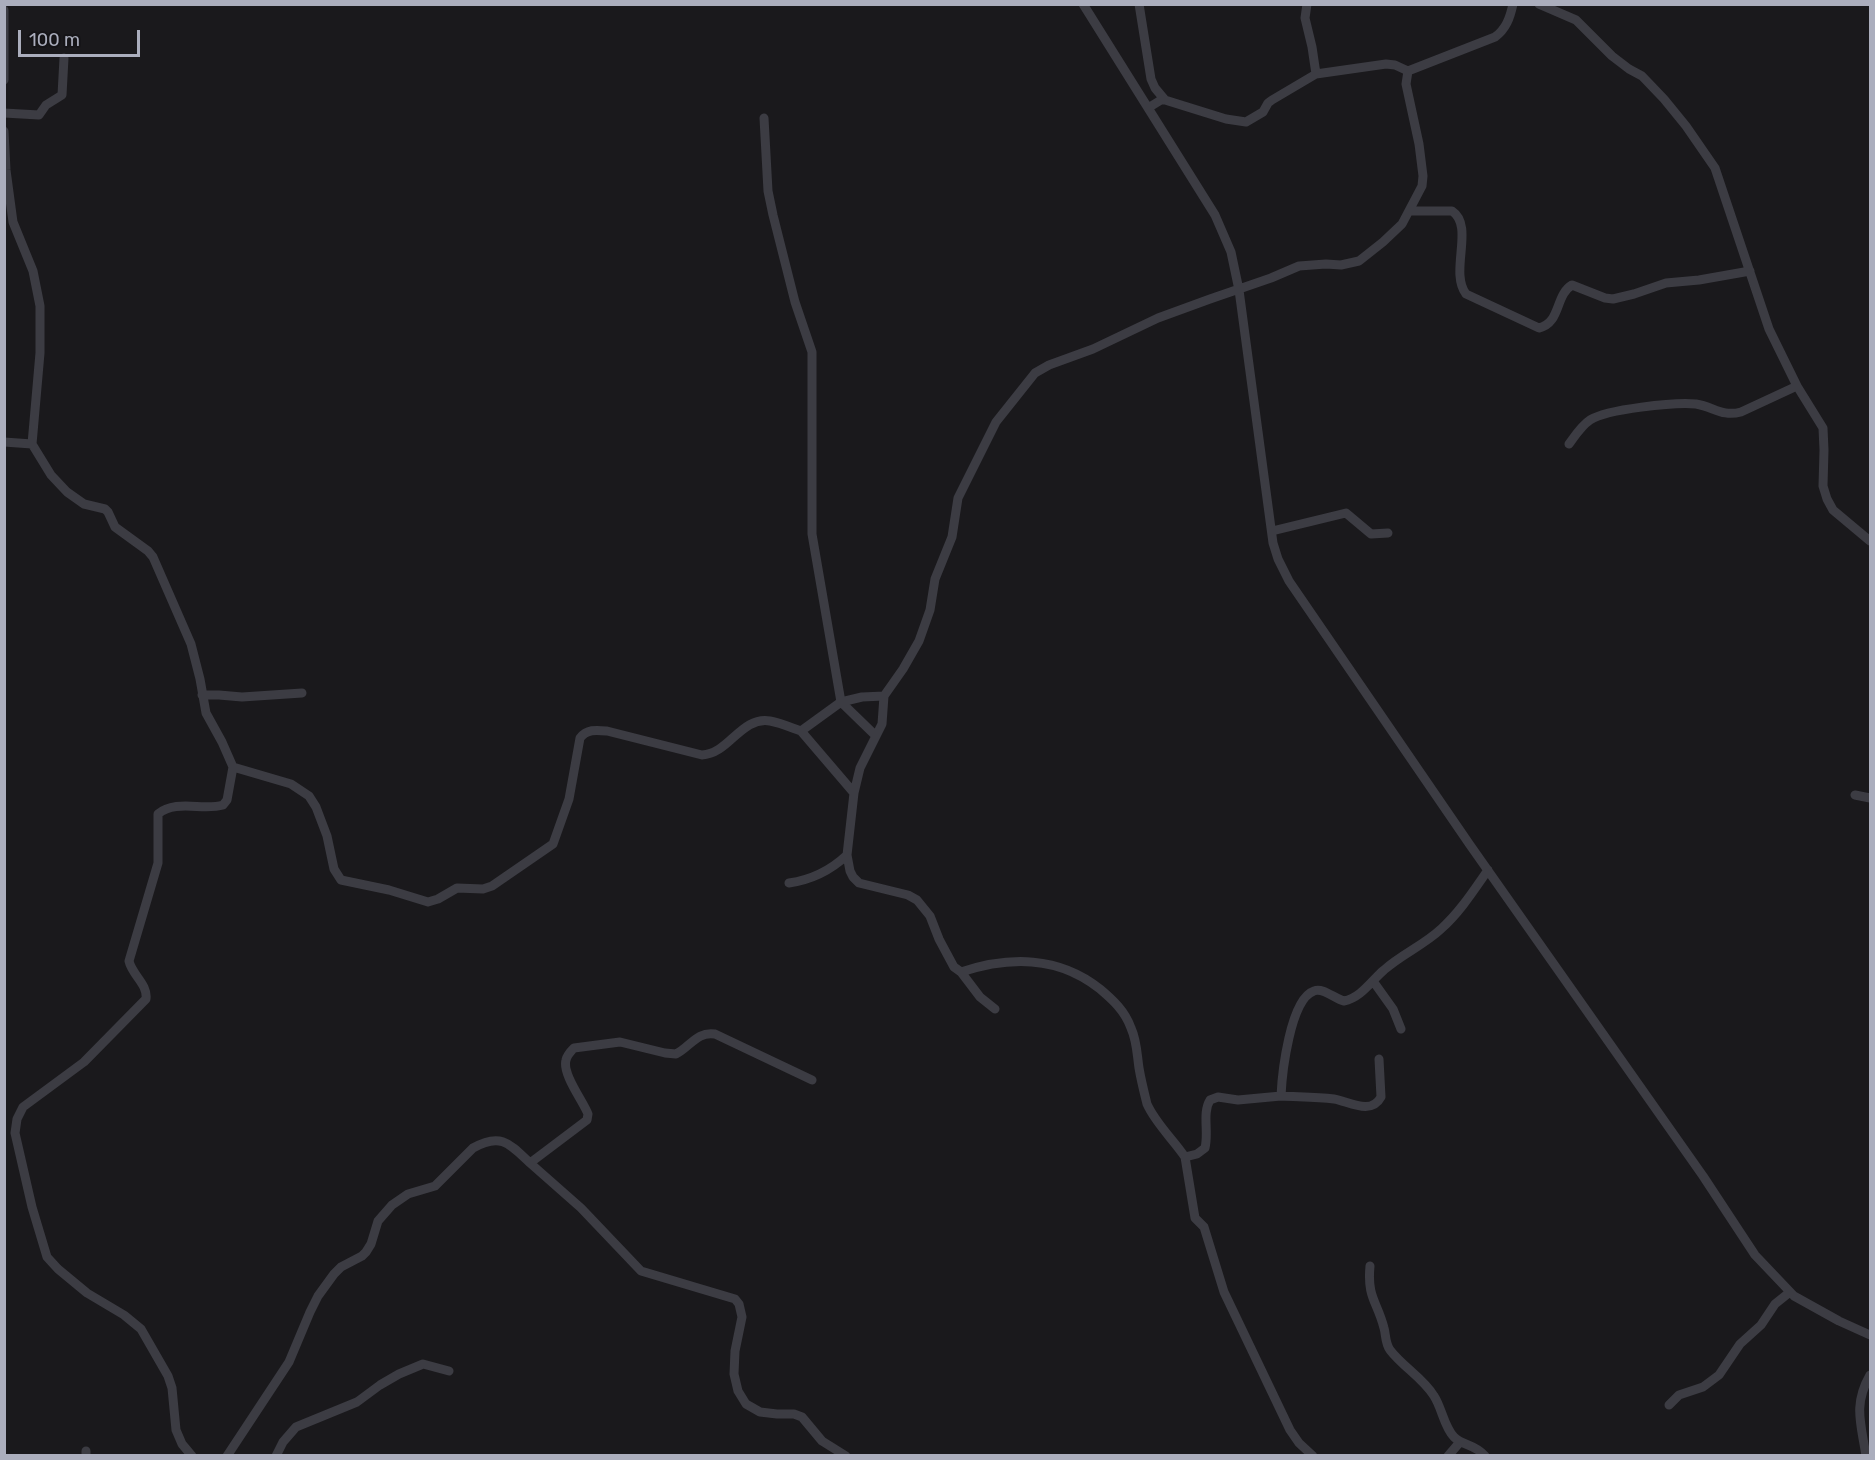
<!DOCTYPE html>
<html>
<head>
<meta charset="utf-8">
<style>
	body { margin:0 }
	#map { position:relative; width:1875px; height:1460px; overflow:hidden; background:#1a191c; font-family:Rubik,sans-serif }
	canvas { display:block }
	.frame { position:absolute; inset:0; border:6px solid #abaebd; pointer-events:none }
	.scale { position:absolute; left:18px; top:30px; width:122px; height:27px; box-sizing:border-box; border:3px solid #abaebd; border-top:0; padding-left:8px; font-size:18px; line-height:21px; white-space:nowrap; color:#abaebd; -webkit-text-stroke:4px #151417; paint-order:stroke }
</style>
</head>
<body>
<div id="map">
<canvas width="1875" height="1460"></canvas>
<div class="frame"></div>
<div class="scale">100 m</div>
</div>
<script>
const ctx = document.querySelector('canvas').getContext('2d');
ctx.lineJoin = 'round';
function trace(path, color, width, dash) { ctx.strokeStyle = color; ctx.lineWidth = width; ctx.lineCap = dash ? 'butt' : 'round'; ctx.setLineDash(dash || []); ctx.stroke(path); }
trace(new Path2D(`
	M1083 4 1215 215 1231 252 1239 290 1273 543 1278 559 1289 581 1470 845 1703 1176 1755 1255 1794 1296 1839 1321 1870 1335
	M1139 4 1151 79 1155 88 1165 100
	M1307 4 1305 18 1312 47 1316 74
	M1539 4 1576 20 1612 56 1629 69 1642 76 1664 99 1686 126 1715 168 1769 329 1797 386 1823 428 1824 450 1823 486 1827 499 1833 510 1870 541
	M4 10V80
	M1148 108 1161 100H1165L1226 119 1246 122 1263 112 1268 103 1272 100 1316 74 1386 64 1395 65 1408 71
	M4 113 39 115 46 105 62 95 64 58
	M764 118 768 191 773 215 795 302 812 352V534L841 702 876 736
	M4 131 6 170 13 222 33 271 40 306V353L32 444 51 475 67 492 84 504 105 509 108 512 115 527 148 551 153 557 191 644 200 679 206 713 222 742 233 767 227 800 223 805C203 811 176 799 158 814V863L129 961C132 975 148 984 146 999L84 1062 23 1107 17 1119 15 1133 32 1207 47 1257 58 1269 87 1293 124 1315 141 1329 168 1376 172 1388 176 1430 182 1444 192 1456
	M1409 211H1452C1475 226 1449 272 1466 294L1539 328C1561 323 1555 295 1572 285L1605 298 1613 299 1634 294 1666 283 1699 280 1750 271
	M4 442 32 444
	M1569 444C1575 436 1581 426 1590 420 1607 409 1675 402 1696 404 1714 407 1722 417 1741 412L1797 386
	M1272 531 1346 513 1371 534 1388 533
	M202 695H219L242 697 302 693
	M801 731 854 793
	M233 767 291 784 309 796 316 807 327 836 334 869 341 880 389 890 428 902 438 899 457 888 483 889 492 886 553 844 569 799 580 738C587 729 596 730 607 731L702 755C729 754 741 716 770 721 781 723 792 728 801 731L841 702 862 697 884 696
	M1855 795 1870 798
	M789 883C810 880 831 870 847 855
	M961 972C1009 956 1059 956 1100 989 1113 1000 1125 1011 1131 1028 1137 1041 1137 1055 1139 1068 1141 1080 1144 1092 1147 1104 1156 1124 1173 1139 1185 1157
	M1373 981 1393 1009 1401 1029
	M995 1009 980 997 961 972 954 967 939 939 930 916 917 900 908 895 859 883 853 877 850 871 847 855 854 793 860 768 882 724 884 696 903 669 919 641 930 610 935 579 952 537 958 498 996 422 1035 373 1049 365 1093 349 1158 318 1210 299 1271 278 1299 266 1326 264 1341 265 1359 261 1383 242 1402 224 1422 186 1423 176 1419 144 1406 84 1408 71 1495 37C1506 29 1510 18 1513 4
	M1281 1096C1298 1097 1316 1097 1334 1099 1348 1101 1371 1116 1381 1097L1379 1059
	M530 1163 581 1208 641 1271 735 1299 739 1304 742 1317 735 1351 734 1374 738 1391 746 1404 760 1412 777 1414H794L802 1417 822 1441 846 1456
	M1370 1266C1367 1298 1377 1301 1384 1328 1386 1335 1385 1343 1390 1350 1403 1367 1423 1378 1434 1396 1442 1408 1444 1427 1454 1437 1463 1446 1475 1444 1485 1456
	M1669 1405 1679 1395 1703 1387 1719 1375 1740 1344 1761 1325 1775 1304 1790 1292
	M86 1451V1456
	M227 1456 289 1362 310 1312 318 1296 334 1274 341 1267 362 1256 366 1252 371 1244 378 1221 392 1205 408 1194 435 1186 473 1148C501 1132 510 1144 530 1163L587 1120 588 1114C583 1101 562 1074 566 1060 567 1055 571 1051 574 1048L620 1042 665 1053 676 1054C690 1047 697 1031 715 1034L812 1080
	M276 1456 283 1442 296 1427 357 1402 380 1385 399 1374 423 1364 449 1371
	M1313 1456 1299 1443 1290 1430 1224 1292 1204 1227 1195 1218 1185 1157 1197 1154 1205 1148C1209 1132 1202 1113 1210 1100L1218 1097 1238 1100 1281 1096C1282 1074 1290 999 1314 991 1323 987 1335 999 1344 1001 1361 998 1372 980 1384 970 1402 954 1424 945 1441 929 1460 912 1474 890 1488 870
	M1448 1456 1460 1442
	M1866 1456C1861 1423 1853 1405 1870 1375`), '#3c3c43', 9);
</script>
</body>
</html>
